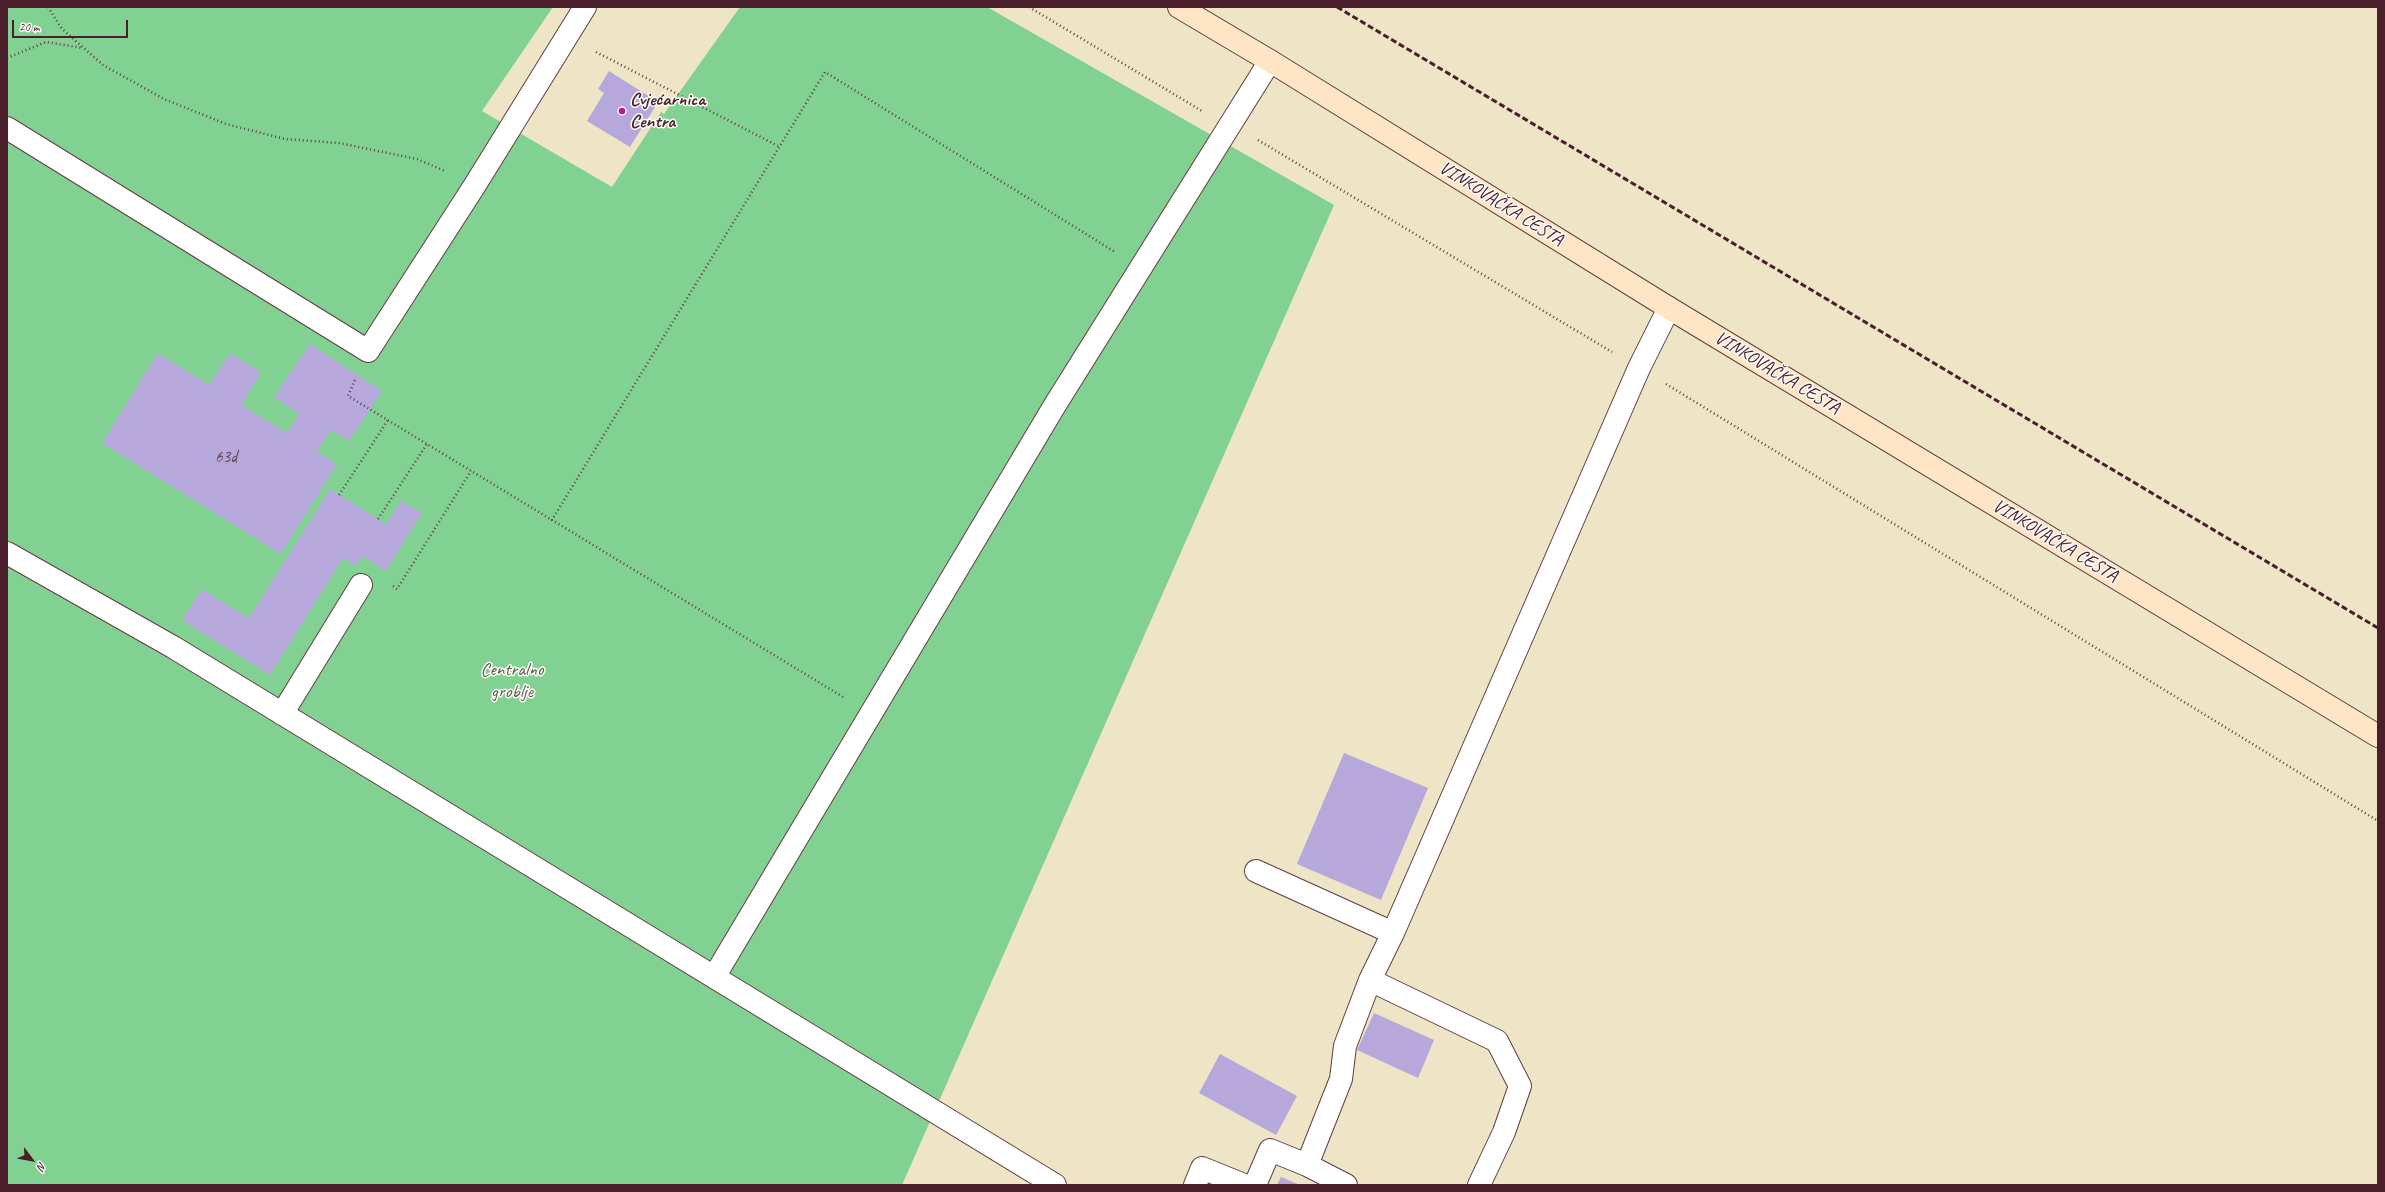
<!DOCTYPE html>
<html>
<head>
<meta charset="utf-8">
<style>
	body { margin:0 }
	#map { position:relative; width:2385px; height:1192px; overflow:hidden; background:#eee4c6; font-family:Caveat,sans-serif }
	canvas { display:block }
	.frame { position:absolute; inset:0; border:8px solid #4a1f2b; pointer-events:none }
	.north { position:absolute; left:12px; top:1140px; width:40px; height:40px; -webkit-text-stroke:3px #fdfcf7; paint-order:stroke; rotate:122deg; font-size:11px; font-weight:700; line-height:16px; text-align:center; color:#4a1f2b }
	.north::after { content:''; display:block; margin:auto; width:14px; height:18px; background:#4a1f2b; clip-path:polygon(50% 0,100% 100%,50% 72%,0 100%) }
	.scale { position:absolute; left:12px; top:20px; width:116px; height:18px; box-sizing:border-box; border:2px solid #4a1f2b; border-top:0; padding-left:5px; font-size:12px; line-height:14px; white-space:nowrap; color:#4a1f2b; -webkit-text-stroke:3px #fdfcf7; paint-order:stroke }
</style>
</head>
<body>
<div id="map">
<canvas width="2385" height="1192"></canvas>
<div class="frame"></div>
<div class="north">N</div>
<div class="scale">20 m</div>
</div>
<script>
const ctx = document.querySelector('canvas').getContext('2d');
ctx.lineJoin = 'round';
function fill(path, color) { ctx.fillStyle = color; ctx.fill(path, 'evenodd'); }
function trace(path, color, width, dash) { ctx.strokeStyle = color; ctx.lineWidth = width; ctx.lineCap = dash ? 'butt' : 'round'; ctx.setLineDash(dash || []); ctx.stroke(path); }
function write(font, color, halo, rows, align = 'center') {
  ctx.font = font + ' Caveat,sans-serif'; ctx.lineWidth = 3; ctx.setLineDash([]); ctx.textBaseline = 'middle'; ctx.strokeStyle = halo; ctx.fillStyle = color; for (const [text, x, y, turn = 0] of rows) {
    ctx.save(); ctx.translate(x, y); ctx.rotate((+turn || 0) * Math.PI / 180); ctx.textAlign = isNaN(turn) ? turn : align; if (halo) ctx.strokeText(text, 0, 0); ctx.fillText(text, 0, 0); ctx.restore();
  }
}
fill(new Path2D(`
	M7 7H553L482 111 612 187 661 112 664 114 740 7H987L1334 205 902 1185H7Z`), '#80d192');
fill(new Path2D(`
	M609 71 658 102 630 147 587 121 604 93 598 89Z
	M310 344 382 391 349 441 331 430 317 451 337 464 281 554 102 443 158 353 209 385 230 353 261 372 242 405 287 433 299 414 274 397Z
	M330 489 386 524 401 501 422 513 386 571 363 556 356 566 343 558 270 675 182 620 202 589 249 618Z
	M1344 753 1428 788 1381 900 1297 864Z
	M1374 1013 1434 1040 1418 1078 1357 1050Z
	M1220 1054 1297 1096 1276 1135 1199 1093Z
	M1281 1177 1300 1185H1277Z`), '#b7a8dc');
const service = new Path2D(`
	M7 128 368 351 475 185 585 7
	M7 553 173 647 1055 1185
	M282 714 361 585
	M1256 871 1393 933
	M714 977 1055 405 1270 61
	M1307 1165 1346 1185
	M1195 1185 1202 1168 1244 1185
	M1255 1185 1270 1150 1307 1165 1341 1079 1345 1046 1370 980
	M1479 1185 1504 1132 1520 1086 1497 1041 1370 980 1393 933 1639 368 1669 308`);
const secondary = new Path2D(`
	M1179 7 1270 61 1669 308 2378 736`);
trace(service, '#633d42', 24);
trace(secondary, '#633d42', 24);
trace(new Path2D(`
	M48 7 62 29 103 65 164 99 226 124 285 139 339 143 417 159 445 171
	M1029 7 1202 111
	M596 52 778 146
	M7 58 46 42 83 48
	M1258 140 1612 352
	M355 380 348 396 552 520
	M1666 384 2378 821
	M339 495 388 420
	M378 519 427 444
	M393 586 397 589 471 471
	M843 697 552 520 825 72 1115 252`), '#633d42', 2.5, [1, 3]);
trace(service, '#fff', 22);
trace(secondary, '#fee5c5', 22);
trace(new Path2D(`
	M1337 7 2378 628`), '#4a1f2b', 3, [6, 3]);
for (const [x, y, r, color] of [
	[622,111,4,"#b5179e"]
]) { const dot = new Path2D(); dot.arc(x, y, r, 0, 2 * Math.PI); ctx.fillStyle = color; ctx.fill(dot); trace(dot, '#fdfcf7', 1.5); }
write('17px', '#654157', null, [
	["63d",226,458]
]);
write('bold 19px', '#4a1f2b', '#fdfcf7', [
	["Cvjećarnica",630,100],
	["Centra",630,122]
], 'left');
write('19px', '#4a1f2b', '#fdfcf7', [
	["VINKOVAČKA CESTA",1501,204,32],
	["VINKOVAČKA CESTA",1777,373,31],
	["VINKOVAČKA CESTA",2055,541,31]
]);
write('19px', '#5d5d4f', '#fdfcf7', [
	["Centralno",512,670],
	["groblje",512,692]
]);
</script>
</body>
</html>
